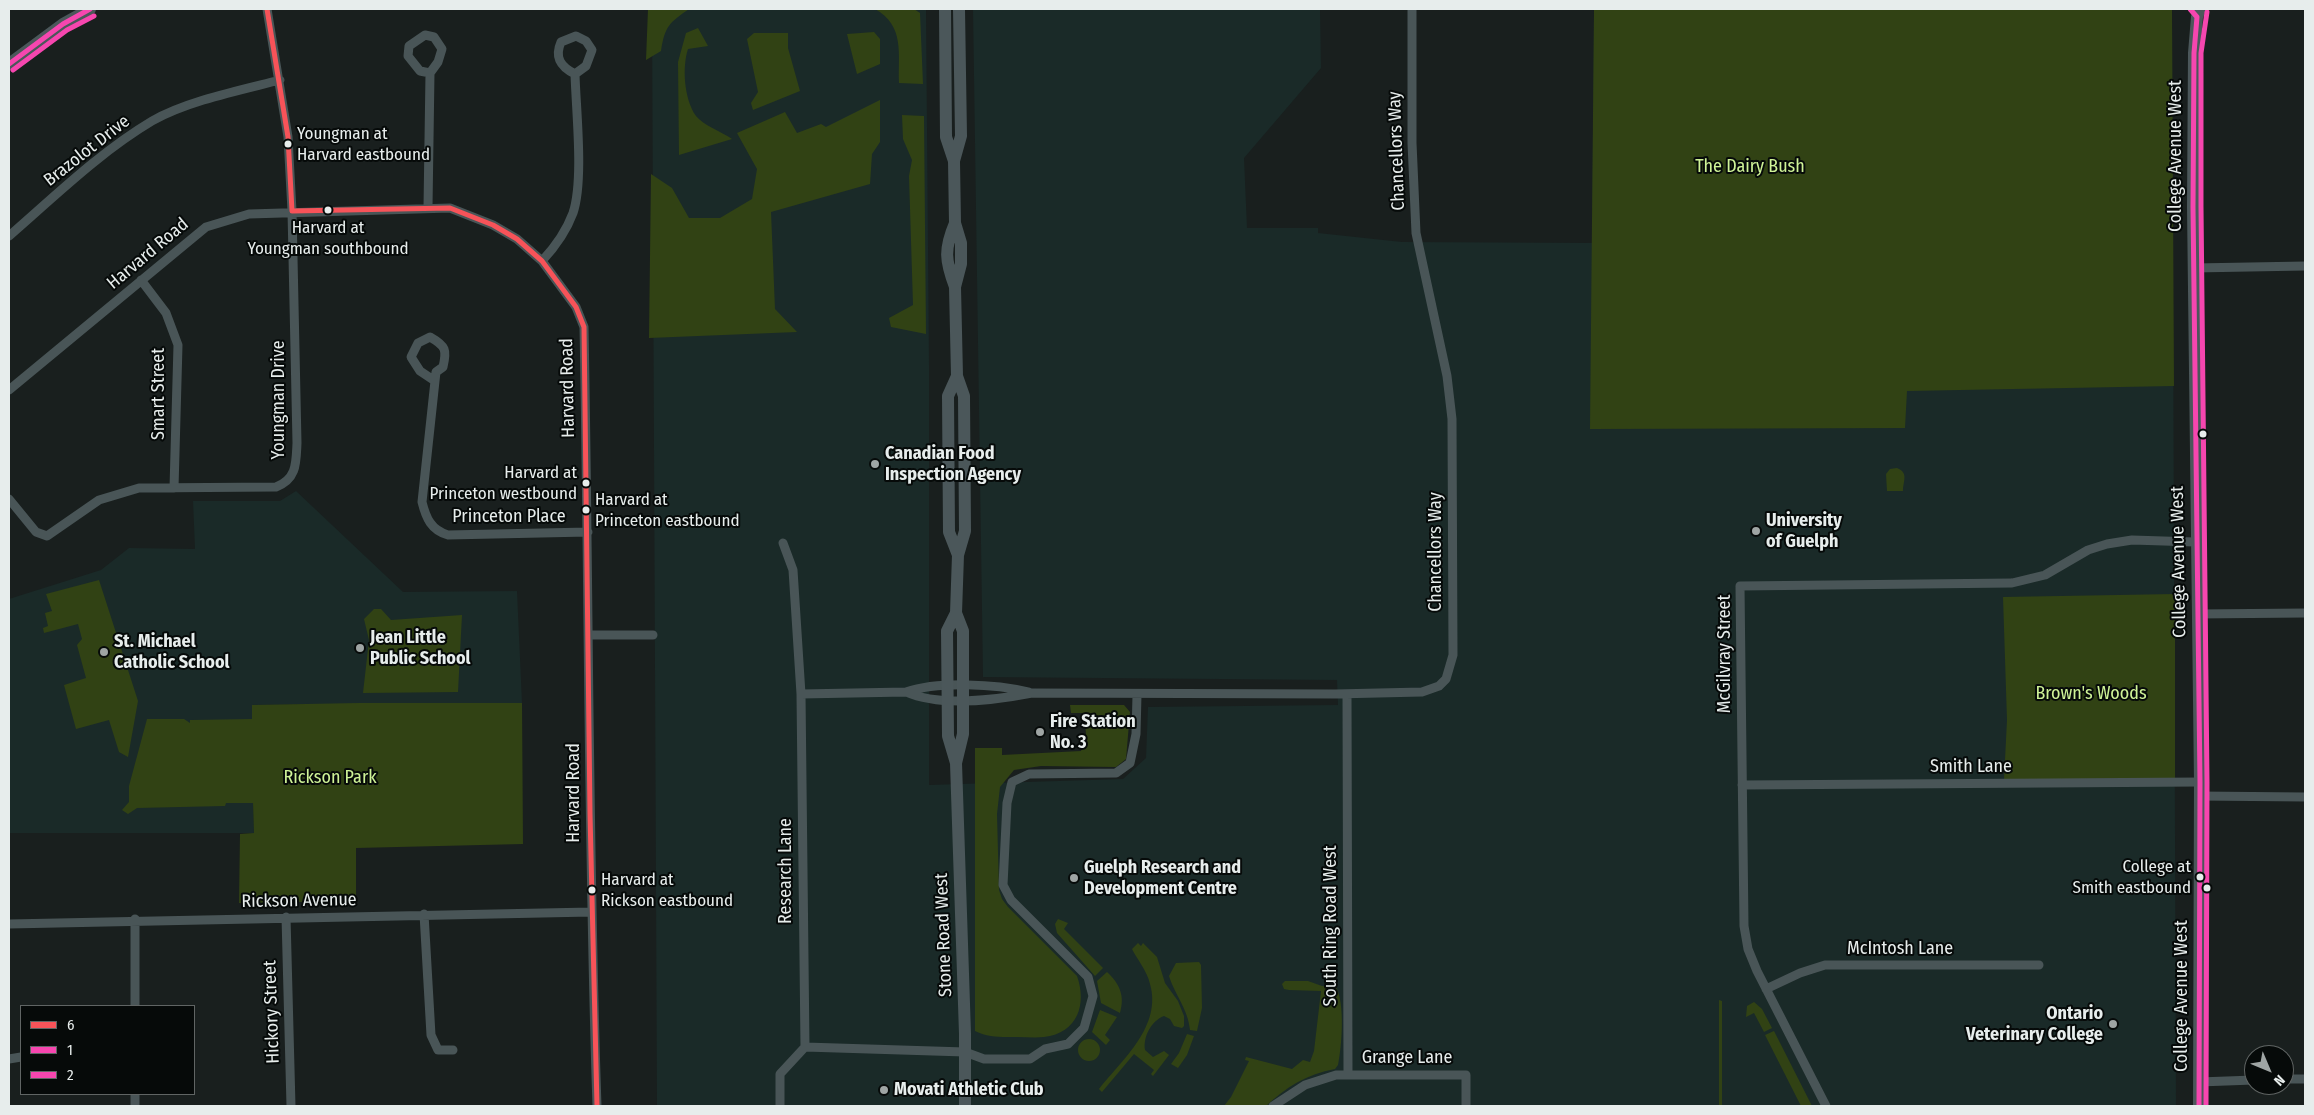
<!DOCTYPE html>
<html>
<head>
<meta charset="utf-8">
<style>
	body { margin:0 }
	#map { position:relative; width:2314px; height:1115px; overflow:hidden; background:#191f1e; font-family:"Fira Sans Condensed",sans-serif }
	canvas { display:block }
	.frame { position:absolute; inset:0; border:10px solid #e7edec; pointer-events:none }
	.legend { position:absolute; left:20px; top:1005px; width:175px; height:90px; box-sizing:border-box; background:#060a09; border:1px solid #606564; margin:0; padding:6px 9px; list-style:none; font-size:15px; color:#e7edec }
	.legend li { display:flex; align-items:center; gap:10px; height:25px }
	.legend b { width:25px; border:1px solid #606564 }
	.north { position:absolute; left:2244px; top:1045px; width:50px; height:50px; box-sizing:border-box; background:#060a09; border:1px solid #606564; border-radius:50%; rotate:135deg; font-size:14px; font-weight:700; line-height:20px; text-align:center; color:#e7edec }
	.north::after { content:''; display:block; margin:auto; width:18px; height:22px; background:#9fa5a4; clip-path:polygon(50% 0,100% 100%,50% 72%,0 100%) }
</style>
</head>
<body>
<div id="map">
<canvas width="2314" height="1115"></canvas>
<div class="frame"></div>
<ul class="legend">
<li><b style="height:6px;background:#f75359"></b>6</li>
<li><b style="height:6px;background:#f646af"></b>1</li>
<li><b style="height:6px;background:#f646af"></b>2</li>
</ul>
<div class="north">N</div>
</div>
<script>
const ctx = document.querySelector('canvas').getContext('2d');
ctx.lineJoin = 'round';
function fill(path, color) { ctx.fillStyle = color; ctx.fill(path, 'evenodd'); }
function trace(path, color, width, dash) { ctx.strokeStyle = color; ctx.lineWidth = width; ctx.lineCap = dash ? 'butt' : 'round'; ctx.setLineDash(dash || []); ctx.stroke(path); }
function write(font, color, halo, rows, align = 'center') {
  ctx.font = font + ' "Fira Sans Condensed",sans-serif'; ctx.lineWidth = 4; ctx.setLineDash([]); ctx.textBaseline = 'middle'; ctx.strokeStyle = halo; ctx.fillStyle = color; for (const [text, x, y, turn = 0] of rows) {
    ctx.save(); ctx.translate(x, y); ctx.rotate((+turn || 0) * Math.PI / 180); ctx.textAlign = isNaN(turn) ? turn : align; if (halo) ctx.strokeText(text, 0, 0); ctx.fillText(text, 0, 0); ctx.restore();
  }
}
fill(new Path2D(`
	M652 9H926L929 365V785L1123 779 1146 758 1148 707 1338 705 1337 680 983 677 973 9H1320L1321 68 1244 158 1247 228H1318V233L1402 242 1592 243 1594 9H2172L2176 1106H657Z
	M296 491 403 592 517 591 522 703 252 705 254 833H9V599L101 570 129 548 195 549 193 501H280Z`), '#1a2a28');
fill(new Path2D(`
	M648 9H689C669 23 665 26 661 51L646 60Z
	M875 9H914L920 13 923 84 899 83C898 53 905 26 875 9Z
	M1594 9H2172L2174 386 1907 391 1905 428 1590 429Z
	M698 28 708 46 688 49C682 67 684 99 696 116 703 125 722 132 732 139L679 155 678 62 686 33Z
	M874 32 880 39V64L857 74 847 34Z
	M754 33H788V48L800 91 753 110 751 103 758 92 747 39Z
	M880 100V142L872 154 870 184 771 212 775 309 797 332 649 338 651 174 672 188 689 218H720L752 199 757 169 737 133 785 112 797 133 821 124 826 127Z
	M902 115 924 116 926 334 891 327 889 318 913 305 909 176 912 160 903 139Z
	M1897 468C1909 473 1903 481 1903 491H1887L1886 474 1890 469Z
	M99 580 138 701 128 757 119 752 109 720 76 729 64 685 86 678 77 645 82 639 78 624 44 633 43 628 48 626 45 613 52 611 46 594Z
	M2175 594V778L2004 780 2007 720 2003 597Z
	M374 609H381L391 620 462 615 458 692 363 693 369 640 364 619Z
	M359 703H522L523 844 356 848V901L239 903 240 834 254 833 253 803H226L225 806 137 808 128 814 122 810 129 802V786L147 719H184L190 723V720L252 719V705Z
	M1070 705H1124L1130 712 1126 759 1116 767 1041 766 1014 770 1000 787 997 814 999 890 1002 899 1008 907 1077 976C1087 1004 1078 1033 1044 1037 1035 1038 1026 1037 1017 1037 1001 1037 989 1038 975 1031V748H1002V755L1081 751 1086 734 1084 713H1071Z
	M1058 919 1068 923 1064 929 1103 968 1095 976 1057 933 1055 924Z
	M1138 943 1141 946 1143 943 1157 957 1165 983 1178 1001 1184 1016V1026L1182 1028 1174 1026 1170 1019 1164 1016C1151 1021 1143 1037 1145 1050L1153 1057 1164 1051 1169 1055 1153 1076 1151 1074 1154 1070 1134 1054 1102 1092 1099 1089C1123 1059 1162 1026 1150 984 1147 970 1136 958 1132 949Z
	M1199 962 1201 965 1202 1008 1197 1031 1190 1030C1188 1009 1175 995 1169 976L1176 963Z
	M1107 972C1120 984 1125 996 1120 1013L1101 1003 1097 981Z
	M1285 981H1308L1322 986 1336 987C1345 1003 1342 1046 1338 1065L1335 1069C1307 1074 1286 1087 1266 1106H1224L1231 1097 1249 1061 1245 1060 1246 1057 1292 1069 1303 1060 1310 1062 1314 1051 1321 991 1289 990 1284 989 1282 984Z
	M1719 1000 1722 1001V1106H1719Z
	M1754 1002 1762 1009 1772 1028 1764 1032 1754 1013 1746 1017 1747 1006Z
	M1100 1010 1117 1017 1105 1035 1110 1040 1106 1045 1092 1032Z
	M1774 1031 1812 1106H1801L1765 1035Z
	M1187 1034 1194 1036 1187 1055 1178 1068 1171 1064 1179 1053Z
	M1078 1050a11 11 0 1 1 22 0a11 11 0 1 1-22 0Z`), '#314214');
trace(new Path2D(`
	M428 207 430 73 438 62 442 49 434 37 425 35 409 46 408 56 420 71 430 73
	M9 236C55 196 100 152 152 121 187 101 241 90 280 80
	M542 261C555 247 566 232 573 213 584 180 576 111 575 74L586 66 592 50 586 41 576 36 561 42C554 58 561 67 575 74
	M2194 268 2305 266
	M141 280 166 313 178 345 174 488
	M435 381 420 371 411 357 418 343 430 337C446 346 447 350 443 367L436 372 435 381 422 502C426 518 431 530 448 535L588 532
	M9 390 206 227 249 214 450 208 493 225 517 239 542 261 576 307 584 327C589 587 588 847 597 1106
	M9 499 36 532 47 536 99 500 139 488 276 487C297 479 296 463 297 443L292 211 288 137 267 9
	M2197 614 2305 613
	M589 635H653
	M906 692C940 707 996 700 1032 693L1335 694 1422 692 1439 686 1446 679 1453 655 1452 419 1447 376 1416 233 1412 143V9
	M801 694 906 692C938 681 996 684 1029 692
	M1347 694 1348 1075
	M1742 785 2200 782
	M2199 796 2305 797
	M424 914 431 1035 438 1050H453
	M286 917 291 1106
	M9 924 591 912
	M1766 989 1800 973 1825 965H2039
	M135 1006V919
	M805 1047 965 1052 984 1059H1030L1045 1049 1068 1044 1084 1028 1093 996 1088 977 1011 900 1003 885 1007 803 1012 782 1029 774 1116 773 1130 763 1136 734 1137 695
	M9 1059 21 1057
	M2284 1079H2305
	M2199 1082 2254 1080
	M135 1094V1106
	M780 1106V1074L805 1047 801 694 793 570 783 543
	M1273 1106 1305 1085 1336 1075H1466V1106
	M1826 1106 1757 971 1748 949 1744 926 1740 586 2012 583 2045 575 2088 550 2107 544 2132 540 2195 542`), '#495557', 9);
trace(new Path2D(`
	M945 9 946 137 954 161 955 223 961 243V264L955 287 957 376 964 396 965 531 958 555 956 613 947 631 948 736 956 763 965 1034V1106
	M9 64 63 24 90 9
	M954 161 961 136 959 9
	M955 287C945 260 944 249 955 223
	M957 376 948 396 949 532 958 555
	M956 613 963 631V734L956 763
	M2199 1106 2200 782 2193 207 2194 53 2197 17 2200 9`), '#4b575a', 12);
trace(new Path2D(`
	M267 9 288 137 292 211 450 208 493 225 517 239 542 261 576 307 584 327 590 814 597 1106`), '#f75359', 5);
trace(new Path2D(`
	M2190 9 2197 17 2194 53 2193 207 2200 782 2199 1106
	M9 64 63 24 90 9`), '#f646af', 5);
trace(new Path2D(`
	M13 70 67 30 94 16
	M2206 1106 2207 782 2201 207V53L2207 12`), '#f646af', 5);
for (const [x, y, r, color] of [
	[288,144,4.5,"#e7edec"],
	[328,210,4.5,"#e7edec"],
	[2203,434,4.5,"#e7edec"],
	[875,464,5,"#9fa5a4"],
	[586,483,4.5,"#e7edec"],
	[586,510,4.5,"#e7edec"],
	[1756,531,5,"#9fa5a4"],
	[360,648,5,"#9fa5a4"],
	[104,652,5,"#9fa5a4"],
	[1040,732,5,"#9fa5a4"],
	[2200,877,4.5,"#e7edec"],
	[1074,878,5,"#9fa5a4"],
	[2207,888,4.5,"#e7edec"],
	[592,890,4.5,"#e7edec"],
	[2113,1024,5,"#9fa5a4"],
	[884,1090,5,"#9fa5a4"]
]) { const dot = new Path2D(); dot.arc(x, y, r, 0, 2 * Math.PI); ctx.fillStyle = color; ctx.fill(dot); trace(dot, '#060a09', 2); }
write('17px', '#e7edec', '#060a09', [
	["Youngman at",297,134],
	["Harvard eastbound",297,155],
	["Harvard at",328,228,"center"],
	["Youngman southbound",328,249,"center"],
	["Harvard at",577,473,"right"],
	["Princeton westbound",577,494,"right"],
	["Harvard at",595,500],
	["Princeton eastbound",595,521],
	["College at",2191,867,"right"],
	["Smith eastbound",2191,888,"right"],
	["Harvard at",601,880],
	["Rickson eastbound",601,901]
], 'left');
write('18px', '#e7edec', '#060a09', [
	["Brazolot Drive",87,151,-38],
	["Chancellors Way",1397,151,-92],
	["College Avenue West",2176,156,-90],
	["Harvard Road",148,254,-40],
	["Harvard Road",568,388,-91],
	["Smart Street",159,394,-90],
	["Youngman Drive",279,400,-90],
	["Princeton Place",509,517],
	["Chancellors Way",1436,552,-90],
	["College Avenue West",2179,562,-91],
	["McGilvray Street",1725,654,-90],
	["Smith Lane",1971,767],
	["Harvard Road",574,793,-90],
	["Research Lane",786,871,-90],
	["Rickson Avenue",299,901,-1],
	["South Ring Road West",1331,926,-90],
	["Stone Road West",944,935,-92],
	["McIntosh Lane",1900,949],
	["College Avenue West",2182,996,-90],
	["Hickory Street",272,1012,-92],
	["Grange Lane",1407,1058]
]);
write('18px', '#cff397', '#060a09', [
	["The Dairy Bush",1750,167],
	["Brown's Woods",2091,694],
	["Rickson Park",330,778]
]);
write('bold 18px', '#e7edec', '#060a09', [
	["Canadian Food",885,454],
	["Inspection Agency",885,475],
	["University",1766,521],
	["of Guelph",1766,542],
	["Jean Little",370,638],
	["Public School",370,659],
	["St. Michael",114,642],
	["Catholic School",114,663],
	["Fire Station",1050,722],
	["No. 3",1050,743],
	["Guelph Research and",1084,868],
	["Development Centre",1084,889],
	["Ontario",2103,1014,"right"],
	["Veterinary College",2103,1035,"right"],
	["Movati Athletic Club",894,1090]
], 'left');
</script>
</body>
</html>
